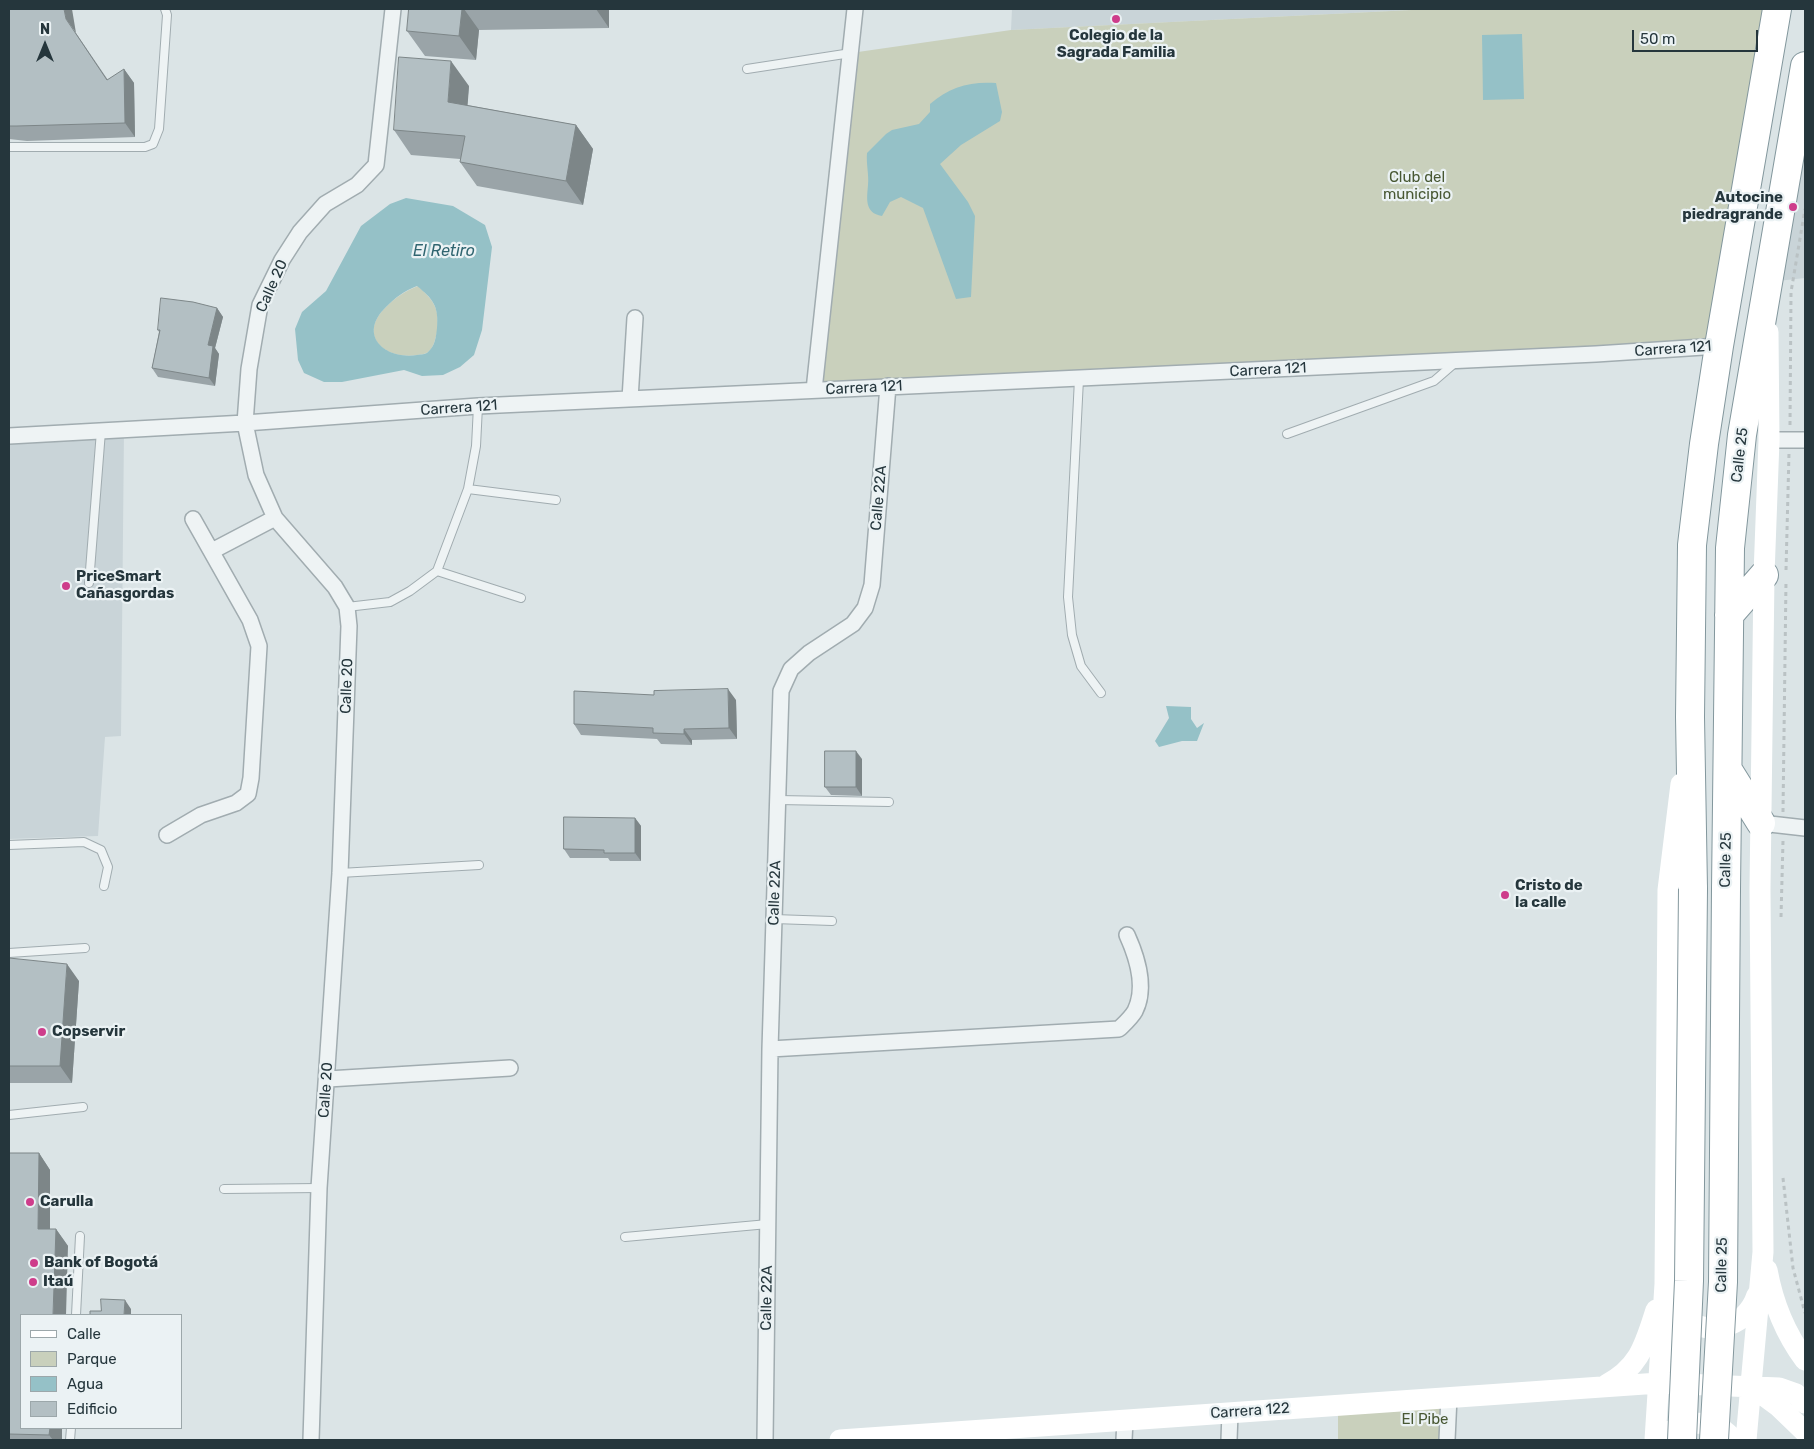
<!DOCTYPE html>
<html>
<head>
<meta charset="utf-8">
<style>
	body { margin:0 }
	#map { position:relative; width:1814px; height:1449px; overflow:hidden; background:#dbe4e6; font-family:Rubik,sans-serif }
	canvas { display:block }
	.frame { position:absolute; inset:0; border:10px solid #25363c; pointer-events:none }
	.legend { position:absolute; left:20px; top:1314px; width:162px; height:115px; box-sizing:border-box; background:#ebf2f4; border:1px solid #9ca7aa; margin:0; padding:6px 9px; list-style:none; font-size:15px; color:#25363c }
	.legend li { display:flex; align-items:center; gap:10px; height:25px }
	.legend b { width:25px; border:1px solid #9ca7aa }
	.north { position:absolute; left:20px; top:20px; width:50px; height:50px; -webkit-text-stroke:4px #ebf2f4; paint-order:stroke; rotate:0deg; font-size:14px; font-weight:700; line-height:20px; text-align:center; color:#25363c }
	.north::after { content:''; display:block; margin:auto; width:18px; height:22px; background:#25363c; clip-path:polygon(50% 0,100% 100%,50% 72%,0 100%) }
	.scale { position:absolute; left:1632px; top:30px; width:126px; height:22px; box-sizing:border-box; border:2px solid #25363c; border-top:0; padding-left:6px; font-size:15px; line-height:18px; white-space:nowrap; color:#25363c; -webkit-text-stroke:4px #ebf2f4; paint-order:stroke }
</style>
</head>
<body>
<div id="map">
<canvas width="1814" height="1449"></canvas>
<div class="frame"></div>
<ul class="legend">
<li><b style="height:6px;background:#fff"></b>Calle</li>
<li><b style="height:14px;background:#c9d0bc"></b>Parque</li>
<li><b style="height:14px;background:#95c1c7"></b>Agua</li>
<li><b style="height:14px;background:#b3bfc3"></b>Edificio</li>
</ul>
<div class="north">N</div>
<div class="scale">50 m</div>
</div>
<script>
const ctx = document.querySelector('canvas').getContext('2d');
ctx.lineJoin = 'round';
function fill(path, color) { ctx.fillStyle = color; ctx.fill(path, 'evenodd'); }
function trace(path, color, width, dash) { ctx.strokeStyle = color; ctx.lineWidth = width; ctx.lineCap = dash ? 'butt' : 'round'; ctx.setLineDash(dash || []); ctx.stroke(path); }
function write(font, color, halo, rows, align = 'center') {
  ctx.font = font + ' Rubik,sans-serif'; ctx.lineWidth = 4.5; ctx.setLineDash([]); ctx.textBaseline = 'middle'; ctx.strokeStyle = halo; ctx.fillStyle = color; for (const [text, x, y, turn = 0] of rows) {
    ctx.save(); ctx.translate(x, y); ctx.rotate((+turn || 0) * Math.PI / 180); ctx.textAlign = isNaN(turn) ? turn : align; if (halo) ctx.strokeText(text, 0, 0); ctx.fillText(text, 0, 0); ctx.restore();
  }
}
fill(new Path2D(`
	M1012 9H1431L1011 30Z
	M1805 66V278L1768 282Z
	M124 430 121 736 105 737 98 836 9 839V436Z`), '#c9d4d8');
fill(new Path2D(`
	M1431 9H1777L1719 346 814 390 851 53 1011 30Z
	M418 286C434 301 440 308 437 332 435 340 434 347 428 352 424 355 421 354 417 355 384 360 357 335 386 307 396 297 405 291 418 286Z
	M1449 1397 1447 1440H1338V1405Z`), '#c9d0bc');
fill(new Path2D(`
	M1522 34 1524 99 1483 100 1482 35Z
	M996 83 1002 112 1000 121 961 145 940 164 968 202 975 216 971 297 956 299 923 208 901 197 890 202 882 216C864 213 867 198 868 185 869 174 866 164 867 153L886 134 892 130 919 124 930 112V104C949 87 971 81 996 83Z
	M406 198 453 206 485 225 492 247 482 330 474 355 460 367 443 375 422 376 404 370 342 382H324L304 373 298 360 295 329 302 312 326 291 361 226 390 204ZM417 286C433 299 439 306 437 328 436 337 435 346 428 352 425 355 421 354 417 355 385 360 357 335 386 307 396 297 404 291 417 286Z
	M1166 706 1191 707V719L1197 728 1204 723 1197 741H1182L1159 747 1155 741 1169 718Z`), '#95c1c7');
const lane = new Path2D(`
	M747 69 851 53
	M9 147H145L153 144 159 129 167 15 165 9
	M1079 379 1068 597 1072 635 1081 666 1101 693
	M1287 434 1434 381 1456 362
	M468 489 556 500
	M437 571 521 598
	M89 583 101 431
	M347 607 390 602 410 591 437 571 468 489 476 446 478 406
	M778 800 889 802
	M9 845 84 842 101 850 108 867 104 886
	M340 873 479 865
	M774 919 832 921
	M9 953 85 948
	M9 1115 83 1107
	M224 1189 319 1188
	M625 1237 768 1224
	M76 1315 80 1236
	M70 1440 71 1428`);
const street = new Path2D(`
	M814 390 855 9
	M630 399 635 318
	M9 436 245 423 478 406 1596 354 1719 346
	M1769 440H1805
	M212 551 275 518
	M1761 823 1805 828
	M167 835 201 815 236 803 248 794 251 778 259 646 250 620 193 519
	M770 1049 1119 1029C1124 1024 1131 1018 1135 1011 1147 987 1137 957 1127 935
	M328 1079 510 1068
	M311 1440 319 1188 340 873 349 626 347 607 335 587 275 518 256 475 245 423 249 369 260 305 282 260 300 232 325 204 357 185 376 165 393 9
	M765 1440 770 1049 781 691 791 669 809 653 853 624 865 608 872 585 888 386
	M1124 1440 1125 1420
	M1229 1440 1230 1413
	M1447 1440 1449 1397`);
const highway = new Path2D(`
	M1729 615 1764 575
	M1728 770 1761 823
	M1693 889 1690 717 1692 545 1704 444 1719 346 1777 9
	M1726 889 1730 548 1742 435 1805 66`);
trace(lane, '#a1acb0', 10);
trace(street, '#a1acb0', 18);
trace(highway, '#83979d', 30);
trace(new Path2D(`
	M1790 425 1791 292 1805 209
	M1786 570 1789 453
	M1783 812 1786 581
	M1781 917 1783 841
	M1783 1178 1793 1268 1805 1313`), '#bac2c4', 3, [4, 4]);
trace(lane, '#eef3f4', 8);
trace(street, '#eef3f4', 15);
trace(new Path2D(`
	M1767 1270C1773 1303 1785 1333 1805 1360
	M1678 1313C1703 1339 1746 1330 1757 1295
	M1606 1385C1640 1367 1645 1344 1656 1310
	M1751 1386 1778 1406 1805 1432
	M1671 1431C1690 1419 1719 1420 1733 1440
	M840 1440 1659 1383 1779 1388 1796 1394 1805 1403
	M1655 1440 1665 1284 1668 890 1681 784
	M1746 1440 1763 1252 1760 889 1764 575 1769 440 1768 332`), '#fff', 21);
trace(highway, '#fff', 28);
const highwayBridge = new Path2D(`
	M1682 1440 1689 1281 1693 889
	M1714 1440 1723 1282 1726 889`);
trace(highwayBridge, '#83979d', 30, []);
trace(highwayBridge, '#fff', 28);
fill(new Path2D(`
	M9 9 76 33 108 80 124 69 134 83 135 137 27 141 9 139Z
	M409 9H609V28L479 30 476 60 425 56 407 31Z
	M469 86 467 105 576 125 593 149 583 205 477 186 460 162V159L411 155 394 130Z
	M217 308 223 317 215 348 219 354 215 386 158 377 152 368 159 332 158 330Z
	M736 700 737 739 692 740V745L661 744 657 739 581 735 574 724Z
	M862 759V796L831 795 825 787Z
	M635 818 641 826V861H610L608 858H570L564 849Z
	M9 958 79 981 72 1083H9Z
	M9 1153H39L50 1170V1229H56L68 1246 21 1428H62V1440H9Z`), '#9aa4a8');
fill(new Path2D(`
	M64 9H72L76 33 66 19Z
	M462 9H464L479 30 476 60 459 36Z
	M596 9H609V28Z
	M451 61 469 86 466 127 448 102Z
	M124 69 134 83 135 137 125 123Z
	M576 125 593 149 583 205 566 181Z
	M217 308 223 317 215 348 219 354 215 386 209 378 208 345Z
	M728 689 736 700 737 739 729 728Z
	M684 729 692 740V745L684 734Z
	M856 751 862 759V796L856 787Z
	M635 818 641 826V861L635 853Z
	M67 964 79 981 72 1083 60 1066Z
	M39 1153 50 1170V1246L38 1229Z
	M56 1229 68 1246 66 1315H53Z
	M125 1300 131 1309V1315H124Z
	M50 1428H62V1440H53L49 1435Z`), '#7d8688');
const building = new Path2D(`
	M9 9H64L66 19 107 80 124 69 125 123 17 126H9Z
	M409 9H462L459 36 407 31Z
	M399 57 451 61 448 102 576 125 566 181 460 162 465 136 394 130Z
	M161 298 193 302 217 308 208 345 213 346 209 378 152 368 160 330H158Z
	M728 689 729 728 684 729V734L653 733V728L574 724V691L654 695V691Z
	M825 751H856V787H825Z
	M564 817 635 818V853H604V850L564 849Z
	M9 958 67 964 60 1066H9Z
	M9 1153H39L38 1229H56L53 1315H21V1428H50L49 1435 9 1434Z
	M101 1299 125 1300 124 1315H90V1311H101Z`);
fill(building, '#b3bfc3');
trace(building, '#7d8688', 1);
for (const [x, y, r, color] of [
	[1116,19,5,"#ce3d8b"],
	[1793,207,5,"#ce3d8b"],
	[66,586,5,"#ce3d8b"],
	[1505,895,5,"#ce3d8b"],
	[42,1032,5,"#ce3d8b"],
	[30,1202,5,"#ce3d8b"],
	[34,1263,5,"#ce3d8b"],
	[33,1282,5,"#ce3d8b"]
]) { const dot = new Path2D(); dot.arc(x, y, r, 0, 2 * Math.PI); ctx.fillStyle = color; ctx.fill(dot); trace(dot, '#ebf2f4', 2); }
write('bold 15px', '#25363c', '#ebf2f4', [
	["Colegio de la",1116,36,"center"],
	["Sagrada Familia",1116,53,"center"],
	["Autocine",1783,198,"right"],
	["piedragrande",1783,215,"right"],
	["PriceSmart",76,577],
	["Cañasgordas",76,594],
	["Cristo de",1515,886],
	["la calle",1515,903],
	["Copservir",52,1032],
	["Carulla",40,1202],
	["Bank of Bogotá",44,1263],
	["Itaú",43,1282]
], 'left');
write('15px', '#485833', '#ebf2f4', [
	["Club del",1417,178],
	["municipio",1417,195],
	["El Pibe",1425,1420]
]);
write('15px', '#25363c', '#ebf2f4', [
	["Calle 20",272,286,-66],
	["Carrera 121",1673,349,-4],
	["Carrera 121",1268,370,-3],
	["Carrera 121",864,388,-3],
	["Carrera 121",459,408,-4],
	["Calle 25",1740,455,-83],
	["Calle 22A",879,498,-85],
	["Calle 20",347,686,-88],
	["Calle 25",1726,860,-89],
	["Calle 22A",775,893,-88],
	["Calle 20",326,1090,-86],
	["Calle 25",1722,1265,-89],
	["Calle 22A",767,1298,-89],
	["Carrera 122",1250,1411,-4]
]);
write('italic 16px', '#306570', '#ebf2f4', [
	["El Retiro",444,251]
]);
</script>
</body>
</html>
